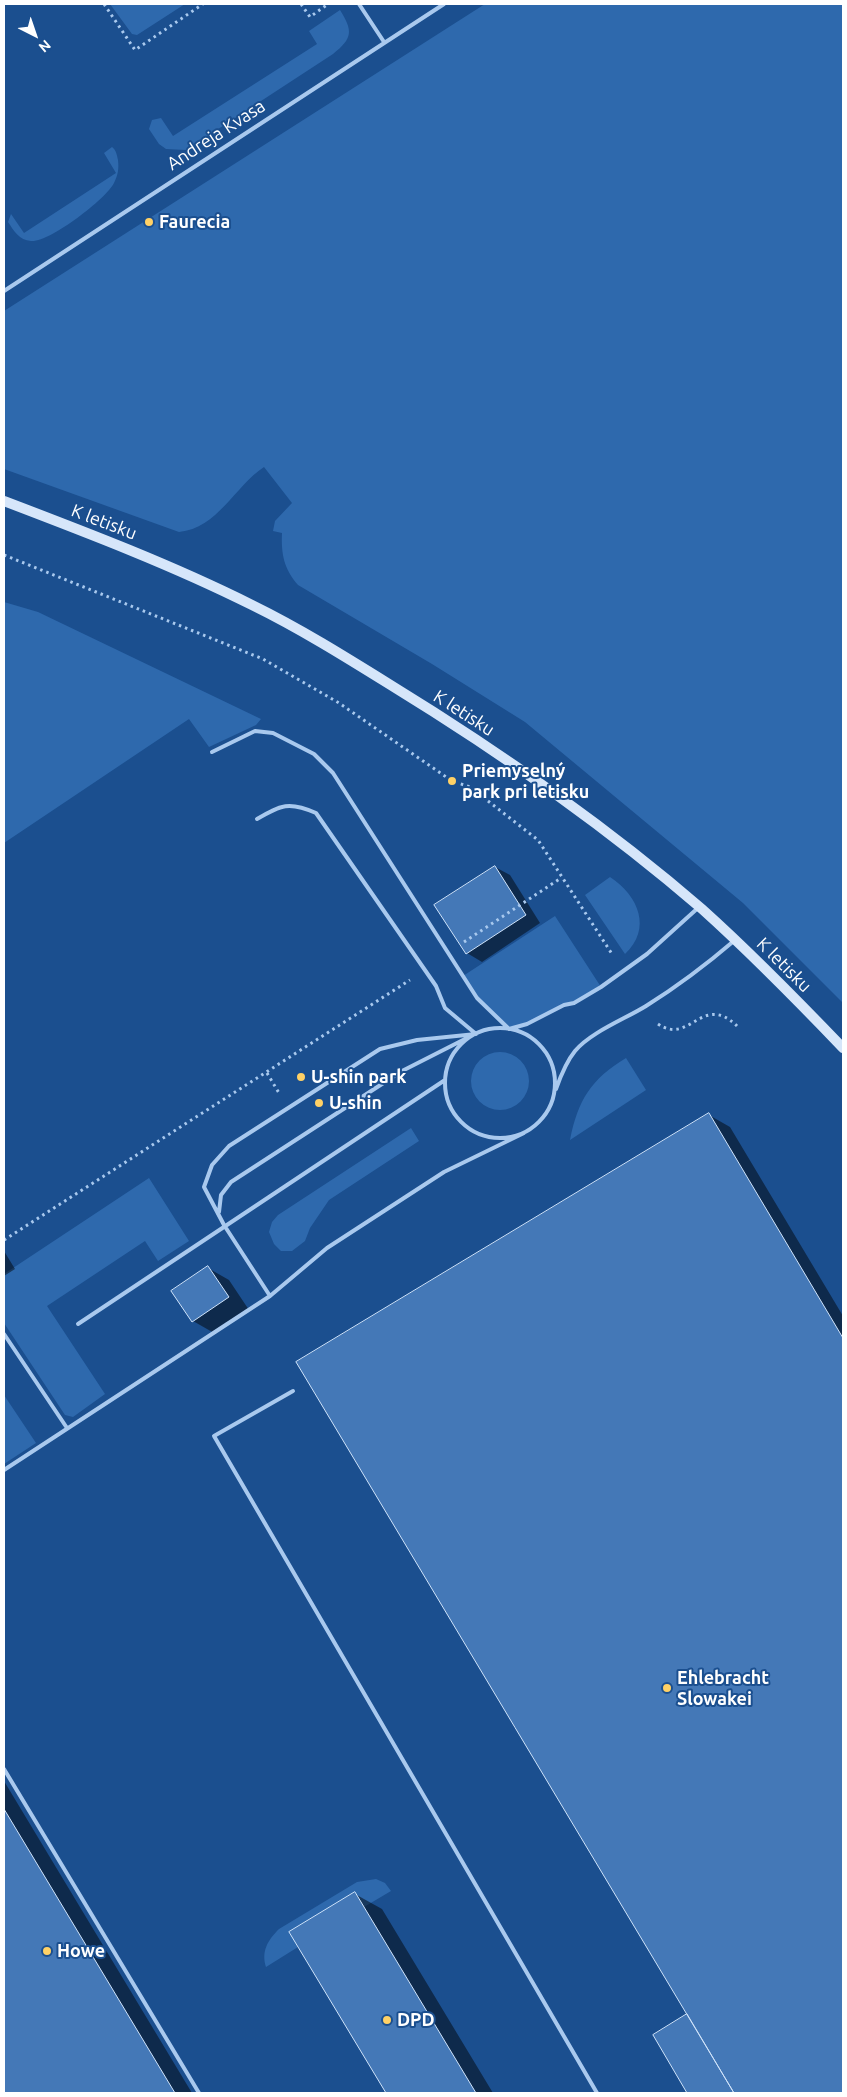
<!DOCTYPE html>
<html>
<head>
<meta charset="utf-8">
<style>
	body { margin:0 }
	#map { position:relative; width:847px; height:2097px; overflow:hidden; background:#1b4f8f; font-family:Ubuntu,sans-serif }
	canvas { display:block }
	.frame { position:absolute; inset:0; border:5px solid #fff; pointer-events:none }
	.north { position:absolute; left:10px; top:10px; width:50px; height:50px; -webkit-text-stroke:4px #1b4f8f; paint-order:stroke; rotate:139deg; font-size:14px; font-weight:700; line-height:20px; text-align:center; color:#fff }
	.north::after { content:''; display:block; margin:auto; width:18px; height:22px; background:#fff; clip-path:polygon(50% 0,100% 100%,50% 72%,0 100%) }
</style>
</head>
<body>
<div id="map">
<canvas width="847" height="2097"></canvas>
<div class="frame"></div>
<div class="north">N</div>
</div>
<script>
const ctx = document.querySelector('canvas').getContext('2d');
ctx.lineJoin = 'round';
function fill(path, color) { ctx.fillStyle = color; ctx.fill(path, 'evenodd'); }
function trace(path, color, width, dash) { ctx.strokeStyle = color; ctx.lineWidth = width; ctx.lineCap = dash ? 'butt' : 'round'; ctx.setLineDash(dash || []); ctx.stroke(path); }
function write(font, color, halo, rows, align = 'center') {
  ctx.font = font + ' Ubuntu,sans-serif'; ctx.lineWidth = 4; ctx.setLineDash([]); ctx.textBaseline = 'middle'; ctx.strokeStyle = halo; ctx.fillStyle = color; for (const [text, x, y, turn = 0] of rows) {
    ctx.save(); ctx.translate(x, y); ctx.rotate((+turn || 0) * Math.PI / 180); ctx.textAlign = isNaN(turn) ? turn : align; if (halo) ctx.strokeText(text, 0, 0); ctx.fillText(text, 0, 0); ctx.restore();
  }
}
fill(new Path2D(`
	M110 4H185L137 35 132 34Z
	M485 4H843V1003L743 903 525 722 432 664 298 585C284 569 281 554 282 533L273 531 275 521 292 503 264 467C234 487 218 528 179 532L4 469V311Z
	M340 10C353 31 353 38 333 54L186 150 166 149 159 144 149 129 152 120 161 118 173 136 317 44 309 31Z
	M112 147C116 150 117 155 118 160 119 169 118 175 114 183 106 199 49 243 31 241 19 240 14 231 8 222L11 214 24 233 116 173 104 153Z
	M4 602 38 612 261 719 256 725 209 747 189 719 4 843Z
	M610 877C639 896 652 929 625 954L585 895Z
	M555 916 601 987C571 1004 541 1017 509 1029L477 998 463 976Z
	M471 1081a29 29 0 1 1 58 0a29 29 0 1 1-58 0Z
	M626 1058 646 1090 570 1140C578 1100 591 1079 626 1058Z
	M411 1128 419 1141 329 1200 310 1228 305 1241 292 1251H281L274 1244 269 1232 272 1222 278 1215Z
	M149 1178 189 1241 158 1261 145 1241 47 1306 105 1394 73 1417 65 1415 4 1323V1274Z
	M4 1395 36 1443 4 1464Z
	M376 1879 385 1883 391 1891 364 1907 355 1892 298 1947 266 1967C261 1951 268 1940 279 1929L357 1882Z`), '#2e69ad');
fill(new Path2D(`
	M495 867 510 875 540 923 482 962 467 953 436 906Z
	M709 1115 730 1127 843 1316V2093H689L654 2035 687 2016Z
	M4 1251 15 1269 4 1276Z
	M208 1268 229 1280 249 1310 214 1333 193 1321Z
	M4 1781 192 2093H4Z
	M355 1894 382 1909 493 2093H388L291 1932Z`), '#0007');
const building = new Path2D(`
	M495 866 526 915 466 954 434 905Z
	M709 1113 843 1338V2093H734L296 1362Z
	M208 1266 229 1297 192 1322 171 1291Z
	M4 1809 175 2093H4Z
	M355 1892 364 1907 476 2093H386L289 1932Z
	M687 2014 734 2093H687L653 2035Z`);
fill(building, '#4478b7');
trace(building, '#cfe3fa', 1);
trace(new Path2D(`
	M104 4 135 50 203 4
	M301 4 310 17 328 4
	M4 555 263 659 339 703 452 781 470 787 538 840 612 954
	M464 942 561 878
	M658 1024C690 1046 702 992 737 1026
	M267 1073 279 1093
	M4 1240 410 980`), '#a9c9ee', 3, [2.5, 4]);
trace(new Path2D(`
	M359 4 384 42
	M4 291 444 4
	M212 752 255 731 273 733 314 754 333 773 477 998 509 1029 527 1024 564 1005 574 1003 601 987 647 954 699 907
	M257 819C281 805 289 801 316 813L436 986 445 1008 476 1034
	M445 1083a55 55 0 1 1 110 0a55 55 0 1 1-110 0Z
	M556 1089C561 1075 566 1062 575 1051 591 1032 625 1019 646 1006 678 986 707 964 735 940
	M219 1212 221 1195 231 1182 402 1071 465 1039
	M270 1296 224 1225 204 1187 212 1165 229 1146 380 1049 417 1040 476 1034
	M78 1324 445 1080
	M4 1334 67 1428
	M293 1391 214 1436 597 2093
	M4 1470 270 1296 327 1248 444 1172 524 1133
	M4 1769 199 2093`), '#a9c9ee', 4);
trace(new Path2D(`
	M4 501C88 533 172 565 252 605 299 628 344 656 389 684 495 749 607 827 702 909 751 953 797 1000 843 1048`), '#d6e6fa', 10);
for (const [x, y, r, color] of [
	[149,222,5,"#ffd166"],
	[452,781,5,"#ffd166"],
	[301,1077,5,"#ffd166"],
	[319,1103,5,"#ffd166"],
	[667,1688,5,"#ffd166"],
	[47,1951,5,"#ffd166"],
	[387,2020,5,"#ffd166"]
]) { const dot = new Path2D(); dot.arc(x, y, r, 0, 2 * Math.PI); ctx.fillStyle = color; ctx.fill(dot); trace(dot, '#1b4f8f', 2); }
write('18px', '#fff', '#1b4f8f', [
	["Andreja Kvasa",216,135,-33],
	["K letisku",104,522,21],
	["K letisku",464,713,33],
	["K letisku",784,965,45]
]);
write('bold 18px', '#fff', '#1b4f8f', [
	["Faurecia",159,222],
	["Priemyselný",462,771],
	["park pri letisku",462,792],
	["U-shin park",311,1077],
	["U-shin",329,1103],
	["Ehlebracht",677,1678],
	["Slowakei",677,1699],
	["Howe",57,1951],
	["DPD",397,2020]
], 'left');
</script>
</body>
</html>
